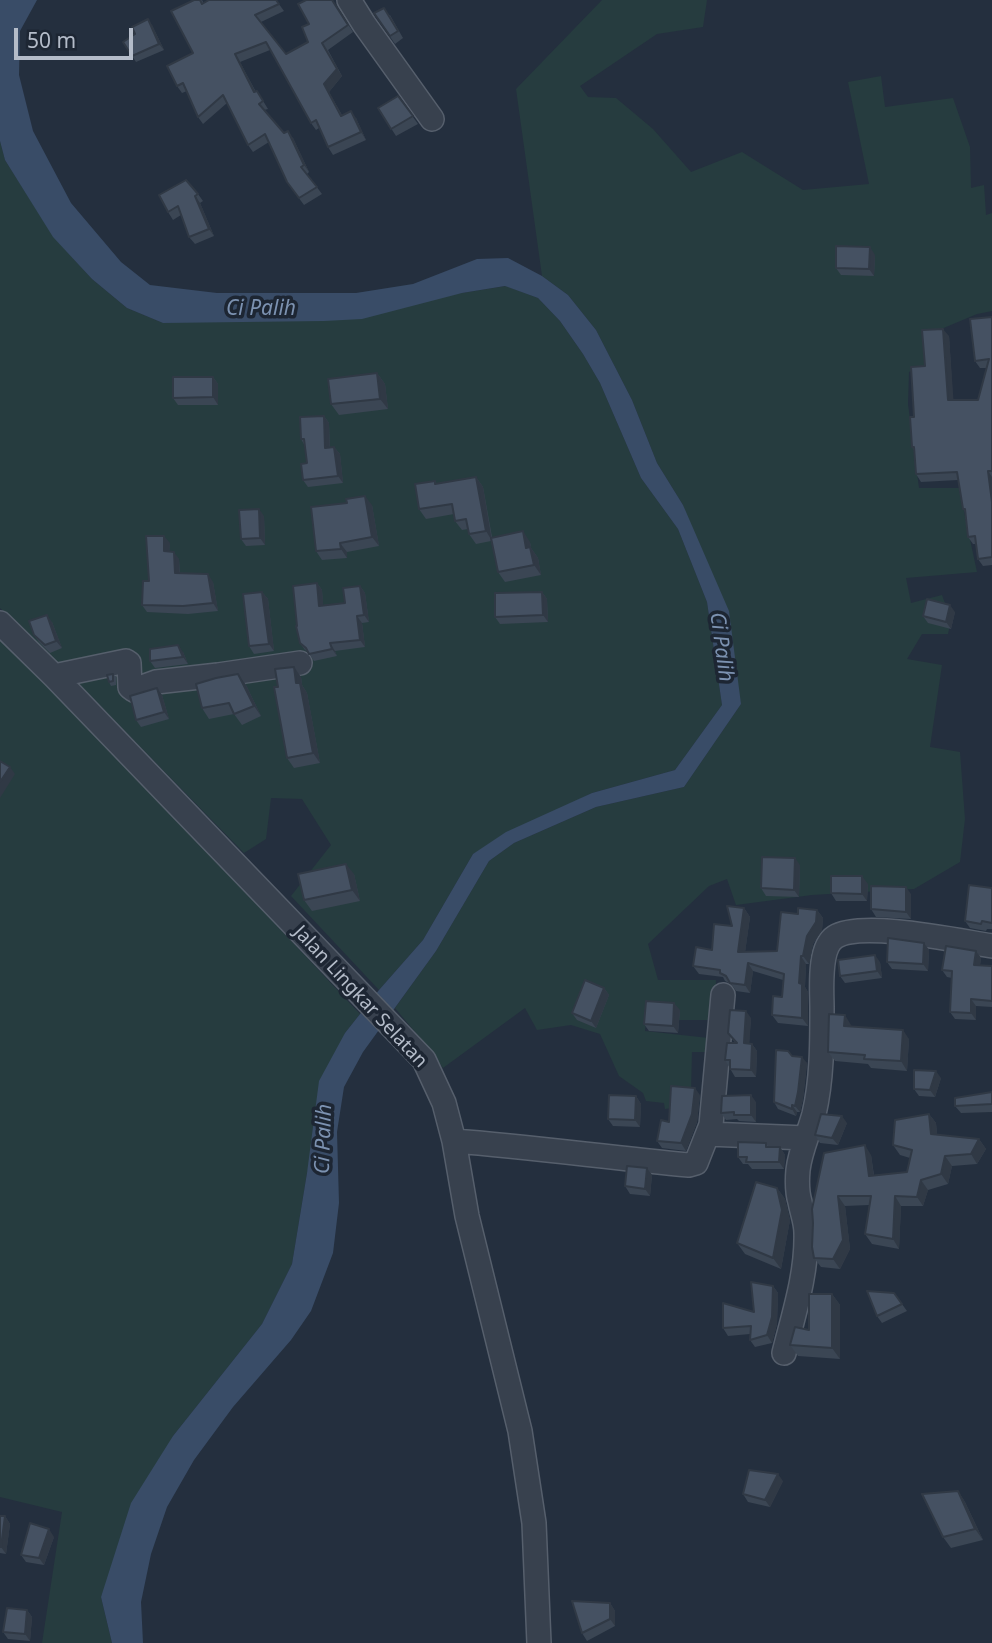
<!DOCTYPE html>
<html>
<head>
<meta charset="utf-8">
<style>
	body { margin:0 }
	#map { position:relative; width:992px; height:1643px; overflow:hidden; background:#242f3e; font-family:"Noto Sans",sans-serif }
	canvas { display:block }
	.scale { position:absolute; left:14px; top:28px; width:119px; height:32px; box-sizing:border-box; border:4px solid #b4bcc9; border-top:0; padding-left:9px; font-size:21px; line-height:24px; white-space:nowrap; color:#b4bcc9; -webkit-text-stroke:5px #1d2633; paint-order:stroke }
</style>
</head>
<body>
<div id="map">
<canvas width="992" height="1643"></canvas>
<div class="scale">50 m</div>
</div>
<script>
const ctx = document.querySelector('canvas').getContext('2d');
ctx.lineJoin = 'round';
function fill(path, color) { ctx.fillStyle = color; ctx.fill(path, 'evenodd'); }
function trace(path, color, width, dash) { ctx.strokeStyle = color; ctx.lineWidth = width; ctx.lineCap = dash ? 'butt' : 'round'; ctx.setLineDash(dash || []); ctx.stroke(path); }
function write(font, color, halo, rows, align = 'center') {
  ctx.font = font + ' "Noto Sans",sans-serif'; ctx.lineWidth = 7; ctx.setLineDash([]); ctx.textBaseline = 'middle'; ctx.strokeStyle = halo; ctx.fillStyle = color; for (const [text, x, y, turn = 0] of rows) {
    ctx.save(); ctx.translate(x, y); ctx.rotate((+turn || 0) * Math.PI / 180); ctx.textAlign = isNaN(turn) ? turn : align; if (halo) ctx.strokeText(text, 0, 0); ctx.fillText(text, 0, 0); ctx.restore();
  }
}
fill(new Path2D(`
	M602 0H707L703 27 657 34 580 86 588 97 616 98 653 129 691 172 742 152 803 190 869 184 848 82 881 76 885 107 953 98 970 147 971 188 984 185 986 215 992 213V311L977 314 927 335 925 366 909 372 908 404 919 488H959L977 572 906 578 911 603 942 595 951 620 948 634H922L907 659 942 665 930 747 960 752 965 819 960 862 914 889 812 895 736 905 727 879 709 886 648 944 658 980H716L715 1020H646L645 1031 709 1038V1052H692L691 1092 673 1108 665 1109 664 1103 646 1101 643 1093 619 1076 600 1034 571 1025 537 1030 525 1008 443 1068 425 1044 395 1008 436 951 489 861 514 843 596 807 684 787 741 704 683 505 657 463 632 400 596 330 568 295 542 276 516 89Z
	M0 141 5 160 54 237 92 279 127 308 163 323 462 293 506 286 538 298 560 321 583 354 600 383 641 478 678 529 707 602 722 705 675 770 592 793 473 854 423 940 379 990 291 896 331 845 302 799 271 798 266 839 244 853 73 678 0 608Z
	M0 635 35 669 360 1014 345 1033 307 1173 292 1264 262 1324 173 1436 101 1597 112 1643H42L62 1512 0 1497Z`), '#263c3f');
fill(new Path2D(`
	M0 0H37L20 31 19 75 33 131 71 203 121 262 150 285 217 293H356L413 284 477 259 508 258 542 276 568 295 596 330 632 400 657 463 683 505 729 611 741 704 684 787 596 807 514 843 489 861 436 951 363 1052 344 1087 337 1132 339 1203 333 1253 311 1311 291 1340 233 1407 194 1460 167 1507 151 1554 141 1602 143 1643H112L101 1597 131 1503 173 1436 262 1324 292 1264 307 1173 319 1081 345 1033 379 990 423 940 473 854 506 832 592 793 675 770 722 705 707 602 678 529 641 478 600 383 583 354 560 321 538 298 505 286 462 293 362 319 324 321 163 323 127 308 92 279 53 237 5 160 0 141Z`), '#394c67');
const minor = new Path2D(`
	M349 0 364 24 432 119
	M0 623 54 676 424 1060 444 1103 454 1141 467 1216 520 1431 534 1523 539 1643
	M54 676 126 661 129 663 130 687 134 690 156 682 218 675 300 663
	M708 1134 806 1138
	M454 1141C533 1147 611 1158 689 1165L696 1163 711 1125 723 995
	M784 1353C794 1313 807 1274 806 1233 806 1222 802 1213 800 1202 797 1192 797 1181 798 1170 800 1151 809 1133 814 1114 822 1080 822 1043 822 1008 822 990 818 948 835 937 861 920 959 941 992 946`);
trace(minor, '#565f6c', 26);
trace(minor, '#38414e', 23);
fill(new Path2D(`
	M194 0H202L204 3 276 0 284 11 261 22 286 54 308 42 309 24 336 5 353 32 328 50 342 76 329 92 342 115 356 118 366 140 333 155 328 147 319 128 316 130 311 123 270 50 240 62 256 92 257 91 268 109 264 110 284 133 293 138 309 172 307 174 322 194 304 205 287 182 269 142 253 152 248 145 227 103 203 124 198 117 187 91 182 93 177 86 193 53Z
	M374 13 390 15 403 38 395 44Z
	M152 25 164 50 136 62 123 42Z
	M398 96 418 124 396 136 378 108Z
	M198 194 203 201 200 203 214 236 195 244 189 237 181 215 173 220 168 212Z
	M875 255 874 276 841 275 836 268Z
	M992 317V565L983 566 978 559 976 544H973L968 537 966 514 963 509 958 480 921 482 916 474 915 452 912 447 914 417 925 366 949 336 953 400H978L987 368H980L975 361Z
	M377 373 385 384 388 409 339 415 331 404Z
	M213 377 218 384V405H178L173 398Z
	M324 416 329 423 330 447H334L340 454 343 483 308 487 303 480 307 463 305 446 301 439Z
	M476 477 483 487 492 537 530 542 531 548 538 558 541 575 505 582 498 572 491 541 476 544 469 534 468 529 462 530 455 521 454 514 426 519 419 509 435 481 437 484Z
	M372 505 379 546 347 552V558L322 560 316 551Z
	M264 516 265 545 246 546 241 539Z
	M170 543 169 552 179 559 180 573 213 582 218 611 188 614 147 612 142 605 149 581Z
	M317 583 322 590 323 605 345 603 360 586 365 593 369 622 362 623 365 647 335 651 337 656 314 661 308 652 305 650 300 643 297 626Z
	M262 592 268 599 274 651 254 654 249 646Z
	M542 592 547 599 548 622 500 624 495 617Z
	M955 612 951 629 928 623 923 616Z
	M52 622 62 648 50 653 39 642 34 635Z
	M183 652 188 664 155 668 150 661Z
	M113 674 116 677V685L111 686 109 682Z
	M238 674 246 685 261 716 242 725 234 714 209 719 202 708Z
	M301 677 302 685 307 693 320 763 294 768 287 758 278 687Z
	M157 688 162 695 169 719 141 727 136 720Z
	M800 865 799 897 766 896 761 888Z
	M354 874 360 901 312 911 304 900Z
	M868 884 867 901H836L831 893Z
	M992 888V929H987L986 931 970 928 965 921Z
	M911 894V919L876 917 871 909Z
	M744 908 750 917 745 952 777 951 798 914 817 910 823 918 822 930 813 944 809 964H806L805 987 808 992V1026L778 1023 772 1015 782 997 783 980 753 971 750 993 736 991 731 984 725 981 723 977 699 974 693 966 712 950Z
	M924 943 929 950 928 971 892 969 887 962Z
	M976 951 981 958 980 965 992 966V1007L976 1006V1020L955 1019 950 1012 952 978 947 977 942 970Z
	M880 962 882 978 845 983 840 976Z
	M604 988 609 995 596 1028 577 1020 572 1013Z
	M680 1010 678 1033 649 1031 644 1024Z
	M751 1018 749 1043 752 1044 757 1051 756 1077H735L725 1060 735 1043 728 1033Z
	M851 1025V1026L909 1039 907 1071 871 1068 868 1064 835 1061 828 1052Z
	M792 1056 807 1063 803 1099 800 1112H797L796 1116 778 1109 774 1102Z
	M941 1078 935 1097 919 1096 914 1089Z
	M992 1092V1112L961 1113 955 1106Z
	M700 1095 697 1122 686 1151 662 1148 657 1141 669 1122Z
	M636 1096 641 1104 640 1127 613 1126 608 1119Z
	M756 1102V1122L739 1121 737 1119 726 1120 721 1113Z
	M929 1114 936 1123 937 1135 979 1139 986 1149 977 1164 952 1166 948 1184 928 1190 923 1206H901L899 1249 872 1244 865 1234 869 1205 845 1206 850 1249 840 1269 821 1267 814 1258 813 1223 871 1155 874 1175 907 1172 910 1158 900 1155 893 1145Z
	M847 1123 838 1145 820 1143 815 1135Z
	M766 1143 769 1147H780L785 1155 784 1169H752L748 1164H743L738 1157Z
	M647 1168 652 1175 650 1196 630 1194 625 1186Z
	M777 1188 785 1199 790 1220 781 1269 745 1254 737 1243Z
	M773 1286 778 1293 777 1324 772 1343 755 1347 750 1340V1334L728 1336 723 1328 754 1312Z
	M894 1293 907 1311 882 1323 877 1316Z
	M832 1294 840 1305V1359L798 1356 790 1345 809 1330Z
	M783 1481 770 1507 748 1502 743 1494Z
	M958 1491 965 1502 983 1540 951 1548 943 1537Z
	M0 1516H5L10 1524 6 1554 0 1553Z
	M54 1537 44 1565 26 1562 21 1555Z
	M610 1603 615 1611V1626L587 1641 582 1633Z
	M27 1610 32 1617 30 1641 8 1639 3 1632Z`), '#3b4654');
fill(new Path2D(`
	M148 19 152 25 164 50 159 44Z
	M322 43 342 76 329 92 346 123 324 84Z
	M235 54 240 62 259 99 254 92Z
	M351 111 356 118 366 140 361 132Z
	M288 131 293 138 309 172 304 165Z
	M195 196 200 203 214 236 209 229Z
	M870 247 875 255 874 276 869 269Z
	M943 329 949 336 954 407 948 400Z
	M377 373 385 384 388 409 380 399Z
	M213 377 218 384V405L213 397Z
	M324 416 329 423 330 455 325 448Z
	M334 447 340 454 343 483 338 476Z
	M988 471 992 477V502Z
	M476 477 483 487 492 541 486 531Z
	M365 496 372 505 379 546 372 537Z
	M259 509 264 516 265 545 260 538Z
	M523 531 530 542 531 548 538 558 541 575 534 565 526 548Z
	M164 536 170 543 169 559 164 551Z
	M340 543 347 552V558L341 549Z
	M174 552 179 559 180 580 175 573Z
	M208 574 213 582 218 611 213 603Z
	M317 583 322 590 324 613 319 606Z
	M360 586 365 593 369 622 364 615Z
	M262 592 268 599 274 651 269 644Z
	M542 592 547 599 548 622 543 615Z
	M950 605 955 612 951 629 946 622Z
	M47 615 52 622 62 648 56 641Z
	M357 616 362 623 365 647 360 640Z
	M330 643 335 651 337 656 332 649Z
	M178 645 183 652 188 664 183 657Z
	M294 667 301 677 302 685 307 693 320 763 313 753 296 683Z
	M238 674 246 685 261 716 254 706Z
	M157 688 162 695 169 719 164 712Z
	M10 767 15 774 0 798V782Z
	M795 858 800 865 799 897 794 890Z
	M346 864 354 874 360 901 352 890Z
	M862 876 868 884 867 901 862 894Z
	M906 887 911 894V919L906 912Z
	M744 908 750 917 744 960 738 952Z
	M817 910 823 918 822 930 813 944 809 964 803 956 807 936Z
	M924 943 929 950 928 971 923 964Z
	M976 951 981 958 979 972 974 965Z
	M875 955 880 962 882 978 877 971Z
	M801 956 806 964 805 987 808 992V1026L802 1018 799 983Z
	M748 963 753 971 750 993 745 985Z
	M604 988 609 995 596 1028 591 1021Z
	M971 999 976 1006V1020L971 1013Z
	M674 1003 680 1010 678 1033 673 1026Z
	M746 1011 751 1018 749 1051 744 1043Z
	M845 1015 851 1025 850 1035 844 1026Z
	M903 1030 909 1039 907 1071 901 1061Z
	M752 1044 757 1051 756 1077 751 1070Z
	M802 1057 807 1063 803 1099 800 1112 795 1106Z
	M936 1071 941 1078 935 1097 930 1090Z
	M695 1088 700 1095 697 1122 686 1151 681 1143Z
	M751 1095 756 1102V1122L751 1115Z
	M636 1096 641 1104 640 1127 635 1120Z
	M792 1105 797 1112 796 1116 792 1109Z
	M929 1114 936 1123 938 1144 931 1134Z
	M842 1116 847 1123 838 1145 832 1138Z
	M979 1139 986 1149 977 1164 971 1154Z
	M865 1145 871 1155 875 1185 869 1176Z
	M780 1147 785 1155 784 1169 779 1162Z
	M945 1156 952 1166 948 1184 941 1174Z
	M647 1168 652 1175 650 1196 645 1189Z
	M921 1180 928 1190 923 1206 917 1197Z
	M777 1188 785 1199 790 1220 781 1269 773 1258Z
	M838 1196 845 1206 850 1249 840 1269 833 1259Z
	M895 1196 901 1206 899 1249 893 1239Z
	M773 1286 778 1293 777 1324 772 1343 767 1335Z
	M832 1294 840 1305V1359L832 1348Z
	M778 1474 783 1481 770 1507 765 1500Z
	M958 1491 965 1502 983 1540 975 1529Z
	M5 1516 10 1524 6 1554 1 1547Z
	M49 1529 54 1537 44 1565 39 1558Z
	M610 1603 615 1611V1626L610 1619Z
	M27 1610 32 1617 30 1641 25 1634Z`), '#303945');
const building = new Path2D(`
	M194 0H200L202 4 209 0H276L279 4 255 15 286 54 308 42 302 27 309 24 298 4 306 0H332L348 25 322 43 337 69 324 84 341 116 351 111 361 132 328 147 316 120 311 123 266 42 235 54 254 92 257 91 263 101 259 104 284 133 288 131 304 165 301 167 317 187 299 198 287 182 265 134 248 145 223 95 198 117 183 83 177 86 167 66 193 53 171 11Z
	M384 8 398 31 390 36 374 13Z
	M148 19 159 44 132 56 123 42 135 34 132 27Z
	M398 96 413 116 391 129 378 108Z
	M186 180 198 194 195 196 209 229 189 237 178 206 168 212 159 195Z
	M836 246 870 247 869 269 836 268Z
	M992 317V471H988L992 502V557L978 559 975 536 968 537 965 509H963L957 472 916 474 914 447H912L910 417H914L911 367 925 366 922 330 943 329 948 400H978L989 359 975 361 970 319Z
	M377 373 380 399 331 404 328 379Z
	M173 377H213V397L173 398Z
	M324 416 325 448 334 447 338 476 303 480 301 464 307 463 304 439H301L300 417Z
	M476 477 486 531 469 534 466 519 455 521 452 504 419 509 415 484 435 481V484Z
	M365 496 372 537 340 543 341 549 316 551 311 507 347 503 346 499Z
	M259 509 260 538 241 539 239 510Z
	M523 531 526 548 530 547 534 565 498 572 491 538Z
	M146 536H164V551L174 552 175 573 208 574 213 603 183 606 142 605 143 581H149Z
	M317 583 319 606 345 603 343 588 360 586 364 615 357 616 360 640 330 643 332 649 309 654 306 648 300 643 296 626H297L293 586Z
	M262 592 269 644 249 646 243 594Z
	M542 592 543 615 495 617V593Z
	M927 599 950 605 946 622 923 616Z
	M47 615 56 641 45 645 34 635 29 621Z
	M178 645 183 657 150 661V649Z
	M294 667 296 683H300L313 753 287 758 274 687H278L275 669Z
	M113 674V681L109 682 107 675Z
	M238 674 254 706 234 714 229 703 202 708 196 684 216 678Z
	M157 688 164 712 136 720 130 696Z
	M0 761 10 767 0 782Z
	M762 857 795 858 794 890 761 888Z
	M346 864 352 890 304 900 298 874Z
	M831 876H862V894L831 893Z
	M969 885 992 888V923L982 921 981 924 965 921Z
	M871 886 906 887V912L871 909Z
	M727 906 744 908 738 952 777 951 781 912 798 914V908L817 910 816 922 807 936 803 956H801L799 983 802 984V1018L772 1015 773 996 782 997 784 974 748 963 745 985 730 983 726 976 720 973V970L693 966 696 947 712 950 714 924 732 926Z
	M888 938 924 943 923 964 887 962Z
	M946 946 976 951 974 965 992 966V1001L971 999V1013L950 1012 952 971 942 970Z
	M875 955 877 971 840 976 838 960Z
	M585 980 604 988 591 1021 572 1013Z
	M646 1001 674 1003 673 1026 644 1024Z
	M730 1010 746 1011 744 1043 752 1044 751 1070 730 1069V1060H725L727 1043H737L728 1033Z
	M829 1014 845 1015 844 1026 903 1030 901 1061 864 1059 865 1055 828 1052Z
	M776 1050 788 1051 792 1056 802 1057 798 1092 795 1106 792 1105V1109L774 1102Z
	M914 1070 936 1071 930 1090 914 1089Z
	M671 1086 695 1088 692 1114 681 1143 657 1141 661 1120 669 1122Z
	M992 1092V1104L955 1106V1098Z
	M609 1095 636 1096 635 1120 608 1119Z
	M751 1095V1115H734V1112L721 1113 722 1096Z
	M821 1114 842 1116 832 1138 815 1135Z
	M929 1114 931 1134 979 1139 971 1154 945 1156 941 1174 921 1180 917 1197 895 1196 893 1239 865 1234 871 1196H838L843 1240 833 1259 814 1258 812 1247 813 1223 812 1209 824 1153 865 1145 869 1176 907 1172 912 1150 893 1145 895 1120Z
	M738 1142 766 1143V1147H780L779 1162H746L747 1157H738Z
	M627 1166 647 1168 645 1189 625 1186Z
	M756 1182 777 1188 782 1210 773 1258 737 1243Z
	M751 1282 773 1286 772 1317 767 1335 750 1340 751 1326 723 1328V1303L754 1312Z
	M867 1291 894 1293 902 1304 877 1316Z
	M809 1294H832V1348L790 1345 795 1327 809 1330Z
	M749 1470 778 1474 765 1500 743 1494Z
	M958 1491 975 1529 943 1537 922 1494Z
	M0 1516H5L1 1547H0Z
	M30 1523 49 1529 39 1558 21 1555Z
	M572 1601 610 1603V1619L582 1633Z
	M7 1608 27 1610 25 1634 3 1632Z`);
fill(building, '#455162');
trace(building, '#303945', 2);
write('19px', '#b4bcc9', '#1d2633', [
	["Jalan Lingkar Selatan",360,997,47]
]);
write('italic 21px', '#7c92b1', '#1d2633', [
	["Ci Palih",261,309],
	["Ci Palih",721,647,82],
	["Ci Palih",324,1139,-88]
]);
</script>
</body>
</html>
